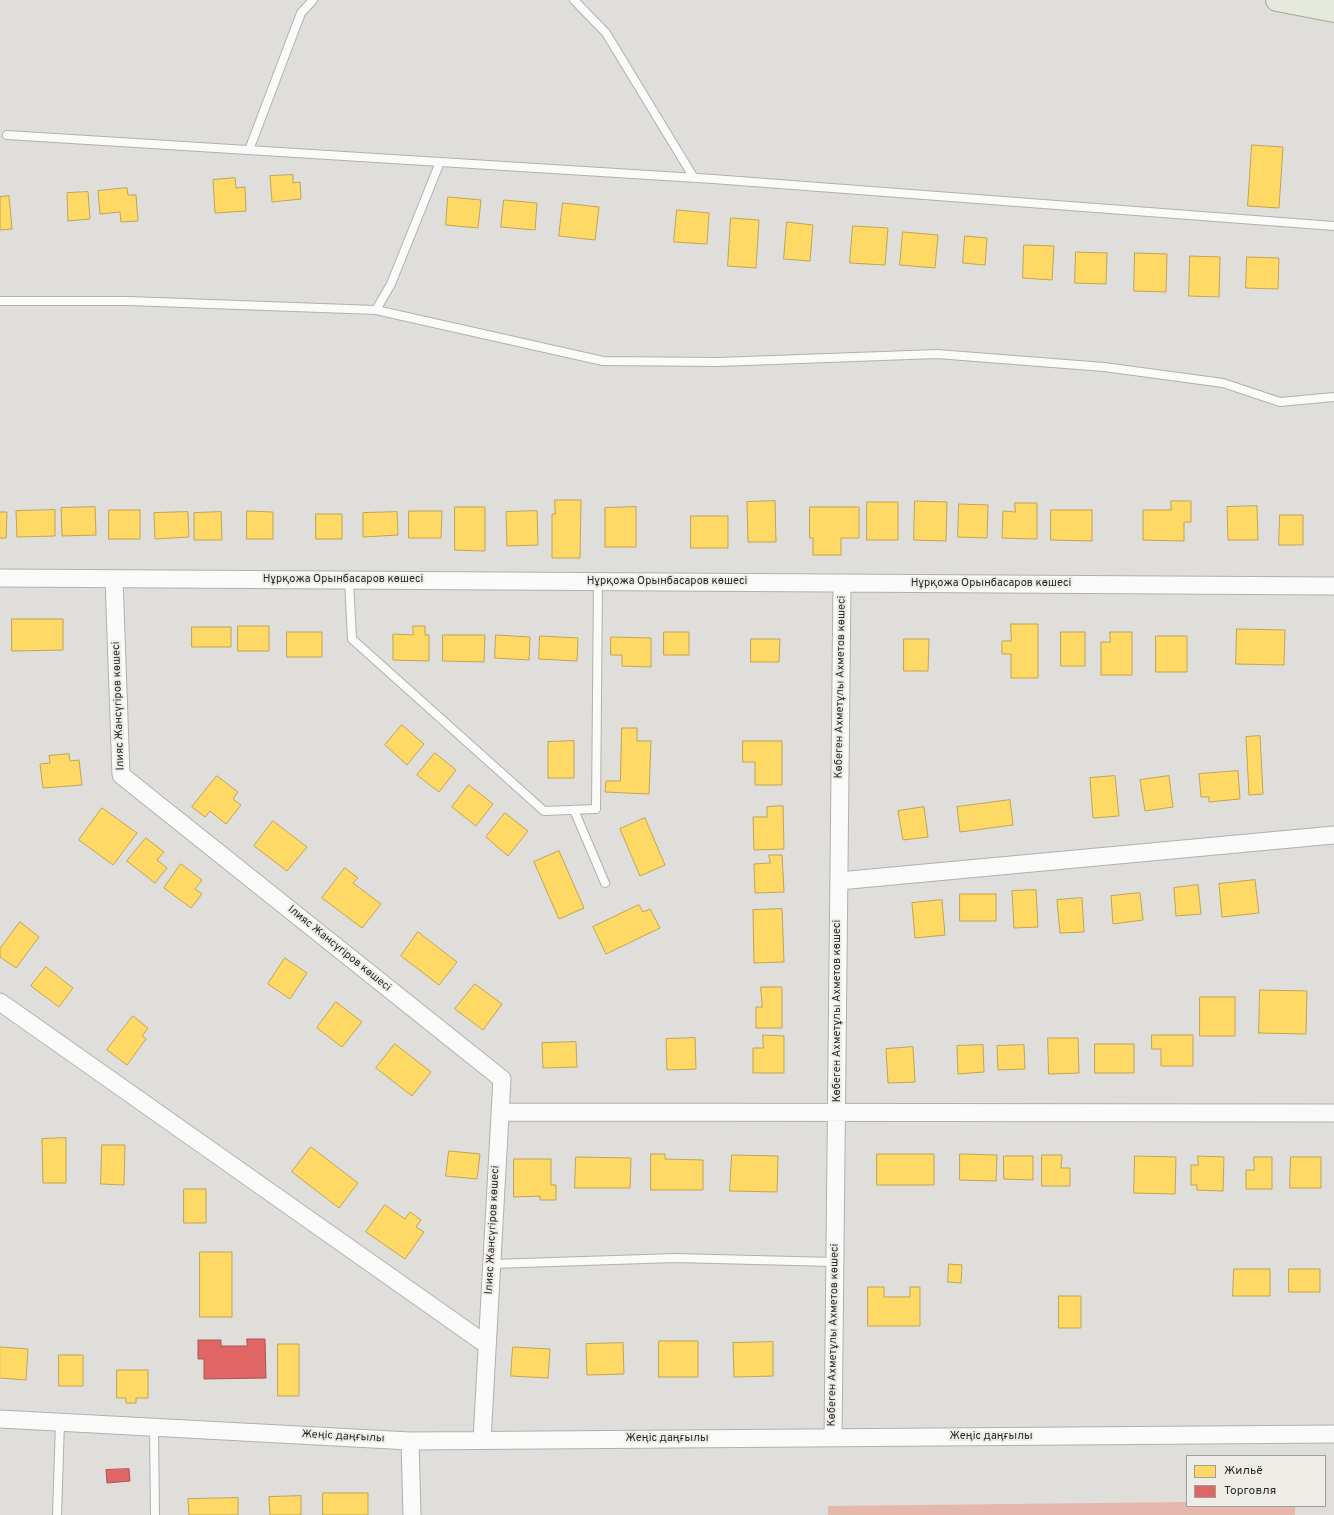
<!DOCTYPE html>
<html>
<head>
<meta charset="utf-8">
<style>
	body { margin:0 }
	#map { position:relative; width:1334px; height:1515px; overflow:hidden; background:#e0dedb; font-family:Overpass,sans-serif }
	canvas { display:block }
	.legend { position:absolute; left:1186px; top:1455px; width:140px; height:52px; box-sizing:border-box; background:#eeece7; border:1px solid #9f9e9a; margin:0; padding:5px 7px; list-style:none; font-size:12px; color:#292927 }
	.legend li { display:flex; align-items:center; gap:8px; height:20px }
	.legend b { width:20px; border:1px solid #9f9e9a }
</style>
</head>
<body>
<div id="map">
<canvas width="1334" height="1515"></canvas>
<ul class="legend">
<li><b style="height:11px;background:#ffd966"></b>Жильё</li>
<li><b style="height:11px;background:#e06666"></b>Торговля</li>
</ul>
</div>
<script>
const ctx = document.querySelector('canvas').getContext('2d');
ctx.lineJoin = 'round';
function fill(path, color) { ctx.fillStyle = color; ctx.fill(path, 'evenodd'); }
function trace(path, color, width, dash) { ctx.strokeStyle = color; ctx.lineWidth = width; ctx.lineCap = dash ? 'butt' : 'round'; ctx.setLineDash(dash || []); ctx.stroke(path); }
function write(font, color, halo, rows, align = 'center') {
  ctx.font = font + ' Overpass,sans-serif'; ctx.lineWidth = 4; ctx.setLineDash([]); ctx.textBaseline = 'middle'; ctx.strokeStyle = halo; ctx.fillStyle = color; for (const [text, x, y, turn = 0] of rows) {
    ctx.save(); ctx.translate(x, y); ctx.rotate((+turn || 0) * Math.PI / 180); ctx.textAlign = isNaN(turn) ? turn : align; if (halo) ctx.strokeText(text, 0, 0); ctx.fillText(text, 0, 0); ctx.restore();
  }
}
fill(new Path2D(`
	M1187 1502V1506H1295V1515H828V1506Z`), '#e6b8ac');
const homes = new Path2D(`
	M1252 145 1283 147 1279 208 1248 206Z
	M293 175V183L300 182 301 199 272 202 270 176Z
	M235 178 236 188 245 187 246 211 215 213 213 180Z
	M127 188 128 195H136L138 221 121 222 120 212 100 214 98 191Z
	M88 192 90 219 68 221 67 193Z
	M9 196 12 229 0 230V197Z
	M448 197 481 200 478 228 446 225Z
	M504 200 537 203 535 230 501 227Z
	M563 203 599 207 595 240 559 236Z
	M677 210 709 213 707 244 674 242Z
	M731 218 759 220 756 268 728 266Z
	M787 222 813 225 810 261 784 259Z
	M853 226 888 228 885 265 850 263Z
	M903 232 938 235 935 268 900 265Z
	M965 236 987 238 985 265 963 263Z
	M1024 245 1054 246 1052 280 1023 278Z
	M1076 252 1107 253 1106 284 1075 283Z
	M1135 253 1167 254 1166 292 1134 291Z
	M1190 256 1220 257 1219 297 1189 296Z
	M1247 257 1279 258 1278 289 1246 288Z
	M555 500H581L580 558H552V514H555Z
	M775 501 776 542H748L747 502Z
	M915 501 947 502 946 541 914 540Z
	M1171 501H1191V522H1184V541L1143 540V510H1171Z
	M867 502H898V540H867Z
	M1015 503H1037V539L1002 538 1003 511 1015 512Z
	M959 504 988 505 987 538 958 537Z
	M1257 506 1258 540H1228L1227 507Z
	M95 507 96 535 62 536 61 508Z
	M455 507H485V551L455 550Z
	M636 507V547H605V508Z
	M810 507H859V538H841V555H813V538H810Z
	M55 510V536L17 537 16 511Z
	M109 510H140V539H109Z
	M1051 510H1092V541L1051 540Z
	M247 511 273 512V539H247Z
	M409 511H442L441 538H409Z
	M537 511 538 545 507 546 506 512Z
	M0 512H7L6 538H0Z
	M188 512 189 537 155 539 154 513Z
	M221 512 222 540H194V513Z
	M397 512 398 535 363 537V513Z
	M316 514H342V539H316Z
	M1280 515H1303V545H1279Z
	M691 516H728V548H691Z
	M12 619H63V650L12 651Z
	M1011 624H1038V678H1011V654H1002V641H1011Z
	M238 626H269V651H238Z
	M413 626H425V635H429V661L393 660V634L413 635Z
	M192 627H231V647H192Z
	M1237 629 1285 630 1284 665 1236 664Z
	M287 632H322V657H287Z
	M664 632H689V655H664Z
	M1061 632H1085V666H1061Z
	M1110 632H1132V675H1101V642H1110Z
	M443 635H485L484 662 443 661Z
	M496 635 530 637 529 660 495 658Z
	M540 636 578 638 577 661 539 659Z
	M1156 636H1187V672H1156Z
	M611 637 651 638V667L622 666V655H611Z
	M751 639H780L779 662H751Z
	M904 639H929L928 671H904Z
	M402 725 424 744 407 765 385 745Z
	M622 728H637V741H651L649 794 605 792 606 781H620Z
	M1260 736 1263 794 1249 795 1246 737Z
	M574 741V778H548V742Z
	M743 741H782V785H755V762H743Z
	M435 753 456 770 439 792 417 775Z
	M69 754 70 761 79 760 82 785 43 788 40 764 50 763 49 756Z
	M1238 771 1240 799 1209 802V797H1201L1199 774Z
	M217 776 238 792 233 799 241 805 226 824 210 811 205 817 192 807Z
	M1115 776 1119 816 1093 818 1090 778Z
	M1169 776 1173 807 1145 811 1140 780Z
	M469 785 493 804 476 826 452 807Z
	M1010 800 1013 825 960 832 957 807Z
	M783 806 784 849 754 850 753 817H767V807Z
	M924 807 928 837 903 840 898 811Z
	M102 808 137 833 113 865 79 840Z
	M505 813 528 831 508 856 486 837Z
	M645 818 665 865 640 876 620 829Z
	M273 821 307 847 287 871 254 846Z
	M146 838 164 852 157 860 167 868 155 883 127 861Z
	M559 851 584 908 559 919 534 862Z
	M769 855H782L784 892 755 893 754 864 770 863Z
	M181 864 202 880 195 889 202 894 191 908 164 888Z
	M345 868 358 878 353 883 381 904 362 928 322 898Z
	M1255 880 1259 913 1222 917 1219 884Z
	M1198 885 1201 914 1176 916 1174 888Z
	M1036 890 1038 927 1014 928 1012 891Z
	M1140 893 1143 920 1113 924 1111 896Z
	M960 894H996V921H960Z
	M1082 898 1084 932 1060 933 1057 900Z
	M942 900 945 935 915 938 912 903Z
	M639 905 643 912 650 909 660 928 606 954 593 927Z
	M782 909 784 962 754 963 753 910Z
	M20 922 39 937 16 968 0 957V949Z
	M418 932 457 962 439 985 401 956Z
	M285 958 307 973 290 999 268 984Z
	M46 967 73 988 59 1007 31 986Z
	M475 984 502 1004 483 1030 455 1009Z
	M761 987H782V1028H756V1007H762Z
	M1260 990 1307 991 1306 1034 1259 1033Z
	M1200 997H1235V1036H1200Z
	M336 1002 362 1022 342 1047 317 1028Z
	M133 1016 148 1028 142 1036 146 1039 127 1065 107 1050Z
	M763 1035 784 1036V1073H753V1048H763Z
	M1152 1035H1193V1066H1161V1049H1152Z
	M695 1038 696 1069 667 1070 666 1039Z
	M1048 1038H1078L1079 1073 1049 1074Z
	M576 1042 577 1067 543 1068 542 1043Z
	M395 1044 431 1072 412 1096 376 1068Z
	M1095 1044H1134V1073H1095Z
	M983 1045 984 1072 958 1074 957 1046Z
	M1024 1045 1025 1069 998 1070 997 1046Z
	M913 1047 915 1082 888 1083 886 1049Z
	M66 1138V1183H43L42 1139Z
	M102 1145H125L124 1185 101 1184Z
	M311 1147 358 1183 339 1208 292 1172Z
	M449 1151 480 1154 477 1179 446 1176Z
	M651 1154H665V1159L703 1160V1190H651Z
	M877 1154H934V1185H877Z
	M960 1154 997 1155 996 1181 960 1180Z
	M732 1155 778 1156 777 1192 730 1191Z
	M1042 1155H1062L1061 1168H1070V1186H1042Z
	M1004 1156H1033V1180L1004 1179Z
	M1135 1156 1176 1157 1175 1194 1134 1193Z
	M1198 1156 1224 1157 1223 1191 1197 1190V1185H1191V1165H1198Z
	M576 1157 631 1158 630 1188H575Z
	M1254 1157H1272V1189H1246V1170H1254Z
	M1291 1157H1321V1188H1290Z
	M514 1159H551V1185H556V1200H540V1196L514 1197Z
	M184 1189H206V1223H184Z
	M385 1205 405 1219 410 1212 421 1220 416 1227 424 1232 405 1259 366 1232Z
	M200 1252H232V1317H200Z
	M949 1264 962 1265 961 1283 948 1282Z
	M1234 1269H1270V1296H1233Z
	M1289 1269H1320V1292H1289Z
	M868 1287H884V1297H910V1287H920V1326H868Z
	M1059 1296H1081V1328H1059Z
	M659 1341H698V1377H659Z
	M773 1342V1376L734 1377 733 1343Z
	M623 1343 624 1374 587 1375 586 1344Z
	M278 1344H299V1396H278Z
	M0 1347 28 1349 26 1380 0 1378Z
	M513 1347 550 1349 548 1378 511 1376Z
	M59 1355H83V1386H59Z
	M117 1370H148V1398H136V1403H126V1398H117Z
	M323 1493H368V1515H323Z
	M301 1496V1515H270L269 1497Z
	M238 1498V1515H189L188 1499Z`);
fill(homes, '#ffd966');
trace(homes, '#bfa453', 1);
const shops = new Path2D(`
	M247 1339H265L266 1378 204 1379V1359H198V1340H221V1346H247Z
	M129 1469 130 1481 107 1483 106 1470Z`);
fill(shops, '#e06666');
trace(shops, '#a95453', 1);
const service = new Path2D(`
	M574 0 606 33 694 178
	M7 135 713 179 1334 226
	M249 150 301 13 313 0
	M0 301H129L376 310 603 361 718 362 937 354 1104 367 1223 383 1280 402 1334 397
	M376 310 391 284 440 162
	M349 580 352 639 544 811 596 809 598 582
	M574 810 605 883
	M492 1264 675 1258 834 1262
	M154 1427 155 1515
	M57 1515 60 1422`);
const minor = new Path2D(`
	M0 578 1334 586
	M114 579 121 775 502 1079 482 1440
	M839 881 1334 835
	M0 1002 487 1345
	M500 1112 1334 1113
	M0 1419 410 1441 1334 1434
	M833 1438 842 583
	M410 1441 412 1515`);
const primary = new Path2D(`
	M1277 0 1334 11`);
trace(service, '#b1b0ad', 10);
trace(minor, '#b1b0ad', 19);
trace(primary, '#a5a995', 24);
trace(service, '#fafafa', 8);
trace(minor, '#fafafa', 17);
trace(primary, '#e6e9de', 22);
write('11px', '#292927', '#eeece7', [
	["Нұрқожа Орынбасаров көшесі",343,580],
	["Нұрқожа Орынбасаров көшесі",667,582],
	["Нұрқожа Орынбасаров көшесі",991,584],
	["Көбеген Ахметұлы Ахметов көшесі",841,687,-89],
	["Ілияс Жансүгіров көшесі",119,706,-92],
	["Ілияс Жансүгіров көшесі",339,949,39],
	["Көбеген Ахметұлы Ахметов көшесі",838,1011,-90],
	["Ілияс Жансүгіров көшесі",493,1230,-87],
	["Көбеген Ахметұлы Ахметов көшесі",834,1335,-89],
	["Жеңіс даңғылы",343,1437,3],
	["Жеңіс даңғылы",991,1437],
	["Жеңіс даңғылы",667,1439]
]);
</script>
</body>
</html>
